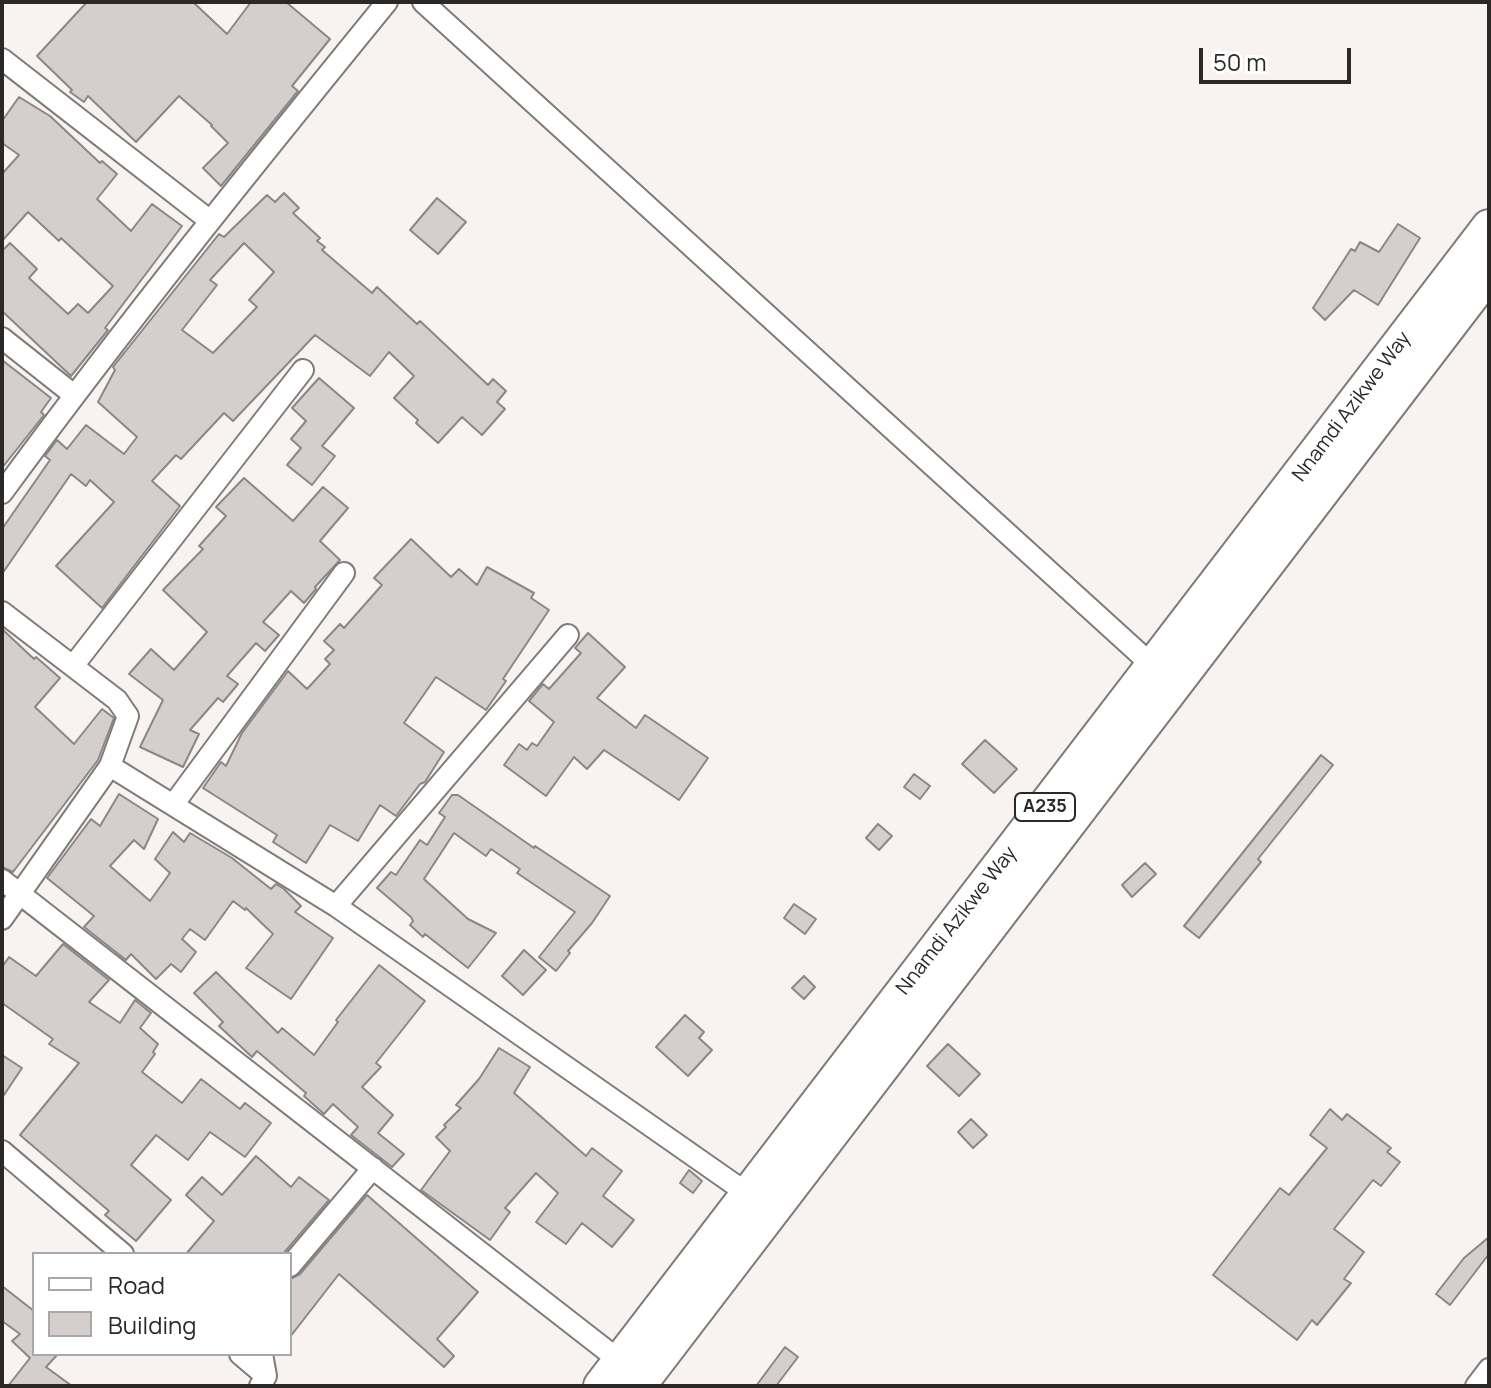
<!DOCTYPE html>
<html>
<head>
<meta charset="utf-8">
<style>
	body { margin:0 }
	#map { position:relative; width:1491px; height:1388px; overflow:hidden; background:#f8f2f0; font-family:Manrope,sans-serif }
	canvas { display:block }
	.frame { position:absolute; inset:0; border:4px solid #2b2928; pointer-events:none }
	.legend { position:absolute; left:32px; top:1252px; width:260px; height:104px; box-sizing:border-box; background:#fff; border:2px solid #aaa9a9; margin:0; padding:10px 14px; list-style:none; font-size:24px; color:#2b2928 }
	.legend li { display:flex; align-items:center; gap:16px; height:40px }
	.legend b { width:40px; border:2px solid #aaa9a9 }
	.scale { position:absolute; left:1199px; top:48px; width:152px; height:36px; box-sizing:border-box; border:4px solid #2b2928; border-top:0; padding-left:10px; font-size:24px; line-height:28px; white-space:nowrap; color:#2b2928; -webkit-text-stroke:6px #fff; paint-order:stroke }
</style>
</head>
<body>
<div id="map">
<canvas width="1491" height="1388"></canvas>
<div class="frame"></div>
<ul class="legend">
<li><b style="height:10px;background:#fff"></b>Road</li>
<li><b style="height:22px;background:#d4cecd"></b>Building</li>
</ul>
<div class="scale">50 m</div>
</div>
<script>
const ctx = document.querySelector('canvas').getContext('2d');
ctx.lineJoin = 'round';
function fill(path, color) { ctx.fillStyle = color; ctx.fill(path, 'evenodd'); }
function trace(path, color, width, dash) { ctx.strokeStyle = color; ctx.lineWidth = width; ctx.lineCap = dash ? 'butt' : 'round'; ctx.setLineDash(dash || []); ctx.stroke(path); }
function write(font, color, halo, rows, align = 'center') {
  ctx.font = font + ' Manrope,sans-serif'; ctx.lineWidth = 7; ctx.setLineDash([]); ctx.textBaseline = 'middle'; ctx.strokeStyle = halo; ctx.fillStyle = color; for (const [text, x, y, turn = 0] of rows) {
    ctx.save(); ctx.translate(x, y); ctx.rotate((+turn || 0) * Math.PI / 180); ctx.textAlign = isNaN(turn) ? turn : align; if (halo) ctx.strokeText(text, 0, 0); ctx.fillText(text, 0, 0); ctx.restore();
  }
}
const building = new Path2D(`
	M87 2H193L227 34 251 2H286L330 39 292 86 298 91 221 186 203 168 228 143 211 126 212 125 179 96 136 142 88 96 84 102 70 92 72 90 37 56Z
	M19 97 50 116 100 163 102 161 117 174 97 199 131 231 152 204 182 226 105 328 108 330 71 376 2 311V251L10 243 37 269 29 278 68 314 78 304 88 313 113 286 61 238 59 241 28 212 2 241V174L19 155 2 143V121Z
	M284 193 299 208 293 213 320 238 317 241 325 247 322 250 372 293 377 287 417 324 420 321 488 385 493 379 506 391 497 402 505 409 482 435 462 417 438 443 416 423 418 420 394 398 414 376 389 352 370 376 315 335 233 421 224 413 181 459 176 455 152 481 180 506 102 608 56 566 114 502 90 480 86 486 71 474 2 574V529L50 460 45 456 57 440 67 449 86 425 124 454 137 437 98 402 115 370 113 367 219 234 224 237 267 195 275 202ZM244 243 274 272 249 300 257 307 213 353 182 330 217 285 210 280Z
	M437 198 466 222 438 254 410 230Z
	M1398 224 1420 238 1378 305 1354 290 1325 320 1313 308 1351 249 1355 251 1360 242 1379 252Z
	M2 360 51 398 41 412 44 415 2 468Z
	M319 378 354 408 322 446 335 456 312 485 287 465 301 448 291 439 306 421 292 408Z
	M244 478 293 521 323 487 348 508 320 541 340 560 315 587 316 589 304 603 291 591 263 622 279 635 265 651 256 643 227 676 238 684 223 702 218 698 190 730 199 734 183 767 140 747 163 700 129 674 151 649 174 670 207 632 163 590 203 549 199 546 226 516 216 507Z
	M411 539 451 577 459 569 477 585 487 567 534 593 531 598 549 610 503 679 506 681 486 710 436 677 404 723 444 752 425 782 420 784 396 816 380 805 358 841 330 825 306 863 273 842 277 835 203 788 221 762 226 766 242 733 288 671 307 689 330 664 325 659 334 650 324 641 340 624 344 628 382 585 374 578Z
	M2 629 34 659 36 657 60 678 35 707 74 744 102 709 114 718 98 760 13 872 2 867Z
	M588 633 625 667 597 698 636 728 645 715 708 758 679 800 604 750 587 769 574 757 546 796 504 765 519 744 527 750 532 743 537 746 554 722 529 701 543 684 549 689 581 653 575 648Z
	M985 740 1017 769 994 793 962 764Z
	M1321 755 1333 765 1258 859 1261 862 1199 938 1184 926Z
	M914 774 930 786 920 799 904 787Z
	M119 794 158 819 144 849 134 840 110 866 150 901 170 873 155 859 173 832 184 842 190 833 232 858 271 889 276 884 284 889 301 906 295 912 333 938 291 999 246 968 273 934 246 908 245 910 233 901 205 940 190 929 182 939 196 952 181 972 171 964 156 979 131 954 126 960 84 927 94 916 47 878 91 819 100 826Z
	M452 795H458L534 848 535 846 610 896 592 923 568 951 570 953 556 971 539 957 575 912 517 873 520 869 491 849 486 856 454 833 424 879 468 919 496 933 468 968 425 934 423 937 410 925 413 921 411 917 377 888 391 872 396 875 420 840 427 845 445 817 439 813Z
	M878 824 892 836 879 850 866 838Z
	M1145 863 1156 874 1132 897 1122 885Z
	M794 904 816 919 805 934 784 918Z
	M63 944 109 980 89 1002 120 1023 135 1000 151 1013 140 1028 158 1044 153 1052 155 1054 142 1072 182 1103 201 1079 240 1109 245 1103 271 1123 245 1157 210 1132 188 1160 156 1135 131 1165 171 1200 136 1241 105 1215 109 1211 20 1135 79 1063 49 1044 53 1039 2 1003V967L9 957 36 976Z
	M524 950 546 970 523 995 502 976Z
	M379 965 425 1001 376 1063 381 1067 362 1087 393 1115 378 1133 404 1154 392 1167 351 1135 358 1127 333 1104 324 1114 304 1096 306 1093 257 1051 252 1057 219 1026 223 1022 194 993 216 972 278 1033 282 1028 314 1055 338 1022 336 1020Z
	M804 976 815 987 804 999 792 988Z
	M685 1015 704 1032 699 1038 712 1050 688 1076 656 1047Z
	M948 1044 980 1074 959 1096 927 1066Z
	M499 1048 530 1067 514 1093 586 1156 592 1148 622 1171 603 1196 634 1220 612 1247 582 1223 566 1244 536 1222 558 1193 536 1173 505 1208 510 1212 490 1240 421 1190 450 1151 436 1137 446 1127 444 1125 461 1108 456 1105 479 1079Z
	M2 1055 22 1068 2 1098Z
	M1330 1109 1342 1120 1347 1114 1391 1148 1387 1152 1400 1162 1381 1186 1373 1180 1334 1229 1364 1252 1344 1279 1351 1283 1317 1325 1312 1320 1297 1340 1213 1275 1280 1188 1289 1195 1327 1148 1310 1135Z
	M971 1119 987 1135 973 1148 958 1132Z
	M256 1156 291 1187 299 1177 329 1200 283 1254H186L214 1221 186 1195 202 1177 222 1195Z
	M689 1170 702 1181 693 1193 680 1183Z
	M367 1195 478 1292 437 1339 454 1356 444 1367 339 1274 290 1337V1279L300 1274Z
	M1489 1237V1254L1450 1305 1436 1294 1464 1258Z
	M2 1286 34 1311V1354H58L46 1367 72 1386H8L30 1358 12 1341 20 1334 2 1321Z
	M785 1347 798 1357 776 1386H756Z`);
fill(building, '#d4cecd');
trace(building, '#8c8785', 2);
const minor = new Path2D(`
	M423 2 1153 666
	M2 59 209 220
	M2 338 74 395
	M2 493C125 325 255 164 387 2
	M2 612 117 700 128 716 110 766 2 919
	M73 666 303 370
	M110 766 336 906 748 1194
	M173 805 344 573
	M2 880 620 1361
	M336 906 568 635
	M2 1151 123 1254
	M290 1266 373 1168
	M240 1354 266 1376
	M260 1386 266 1376 262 1354
	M1476 1386 1489 1369`);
const trunk = new Path2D(`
	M601 1386 1489 227
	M638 1386 1489 273`);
trace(minor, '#807b79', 24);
trace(trunk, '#807b79', 38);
trace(minor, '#fff', 20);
trace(trunk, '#fff', 34);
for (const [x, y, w] of [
	[1045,807,60]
]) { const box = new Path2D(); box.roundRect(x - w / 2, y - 14, w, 28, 6); ctx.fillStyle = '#fff'; ctx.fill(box); trace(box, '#2b2928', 2); }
write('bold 18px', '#2b2928', null, [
	["A235",1045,807]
]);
write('20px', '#2b2928', '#fff', [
	["Nnamdi Azikwe Way",1352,407,-53],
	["Nnamdi Azikwe Way",957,921,-52]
]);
</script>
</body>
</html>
